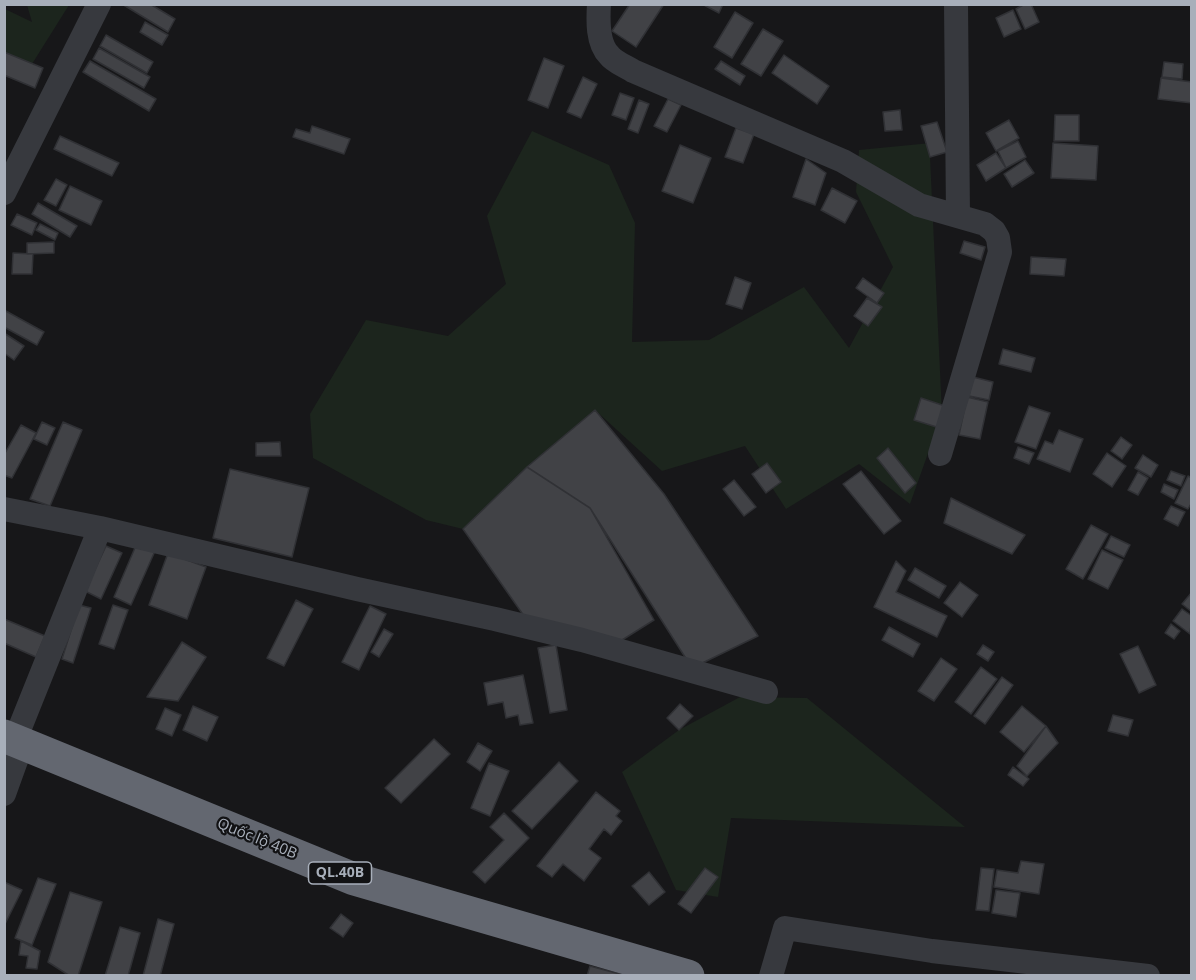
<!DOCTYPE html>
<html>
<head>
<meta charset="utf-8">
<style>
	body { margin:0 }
	#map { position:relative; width:1196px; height:980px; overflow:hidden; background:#171719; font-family:"Open Sans",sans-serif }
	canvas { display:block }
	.frame { position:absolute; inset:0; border:6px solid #a8afba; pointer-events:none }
</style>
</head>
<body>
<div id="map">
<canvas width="1196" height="980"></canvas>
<div class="frame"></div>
</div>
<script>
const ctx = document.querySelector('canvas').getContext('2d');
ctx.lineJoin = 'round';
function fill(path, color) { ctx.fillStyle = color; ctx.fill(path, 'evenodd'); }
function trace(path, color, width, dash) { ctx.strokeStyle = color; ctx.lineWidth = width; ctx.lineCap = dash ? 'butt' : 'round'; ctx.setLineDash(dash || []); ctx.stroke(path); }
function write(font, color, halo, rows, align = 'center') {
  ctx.font = font + ' "Open Sans",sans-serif'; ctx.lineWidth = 4.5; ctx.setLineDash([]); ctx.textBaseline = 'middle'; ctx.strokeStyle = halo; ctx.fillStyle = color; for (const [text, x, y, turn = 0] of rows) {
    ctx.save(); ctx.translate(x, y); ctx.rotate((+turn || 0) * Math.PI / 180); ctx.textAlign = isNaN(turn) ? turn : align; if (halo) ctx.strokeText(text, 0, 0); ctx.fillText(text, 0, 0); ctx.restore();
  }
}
fill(new Path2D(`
	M27 5H69L27 72 5 58V9L32 22Z
	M532 131 609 165 635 223 632 342 709 340 804 287 849 348 893 267 856 192 859 150 931 143 930 157 942 414 910 504 859 464 786 509 745 446 662 471 595 410 463 529 426 520 313 458 310 414 366 320 448 336 506 284 487 216Z
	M740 697 807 698 965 827 731 818 718 897 676 890 622 772 679 730Z`), '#1c251d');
const building = new Path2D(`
	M122 4H150L175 19 168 32Z
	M630 4H664L636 47 612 31Z
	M702 4H723L719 13Z
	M1025 4H1031L1039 22 1025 29 1016 9Z
	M1013 10 1021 29 1004 37 996 18Z
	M735 12 753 23 732 58 714 47Z
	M145 22 168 35 162 45 140 32Z
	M763 29 783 41 761 76 741 64Z
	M106 35 153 62 147 73 100 46Z
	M99 48 150 77 144 88 93 59Z
	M4 52 43 68 35 88 4 75Z
	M784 55 829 86 817 104 772 73Z
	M544 58 564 66 548 108 528 100Z
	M90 61 156 99 149 111 83 72Z
	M721 61 745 76 740 85 715 69Z
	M1164 62 1183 64 1182 79 1162 77Z
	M583 77 597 84 581 118 567 112Z
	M1161 78 1192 82V103L1158 99Z
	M620 93 634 98 626 120 612 115Z
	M668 99 681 105 667 132 654 126Z
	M639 100 649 104 638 133 628 129Z
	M900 110 902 130 885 131 883 112Z
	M1055 115H1079V141H1054Z
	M1009 120 1019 138 996 151 986 133Z
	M937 122 947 152 930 157 921 126Z
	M312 126 350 139 344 154 293 137 296 129 310 133Z
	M736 128 754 134 743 163 725 157Z
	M60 136 119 163 112 176 54 149Z
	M1018 141 1026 157 1006 168 998 151Z
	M1053 143 1098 146 1096 180 1051 178Z
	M680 145 711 158 693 203 662 191Z
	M996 153 1006 168 986 181 977 165Z
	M806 159 826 173 815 205 793 197Z
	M1025 160 1034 173 1012 187 1004 174Z
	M56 179 67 185 56 206 44 200Z
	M70 186 102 201 91 225 59 210Z
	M832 188 857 201 845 223 821 210Z
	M38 203 77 226 70 237 32 214Z
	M17 214 37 223 32 235 11 225Z
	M40 224 58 233 55 240 36 230Z
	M964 241 985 247 981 260 960 253Z
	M54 242V253L27 254V243Z
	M13 253 33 254 32 274H12Z
	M1031 257 1066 259 1064 276 1030 274Z
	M735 277 751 283 742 309 726 304Z
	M863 278 884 293 877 303 856 288Z
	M867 298 882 307 868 326 854 316Z
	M4 310 44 332 37 345 4 327Z
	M4 333 24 346 14 360 4 353Z
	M1003 349 1035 358 1031 372 999 364Z
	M973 377 993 382 989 400 969 396Z
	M967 397 988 402 980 439 959 435Z
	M921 398 951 408 943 429 914 420Z
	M1029 406 1050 413 1036 449 1015 442Z
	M595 410 664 494 758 636 692 668 590 508 527 467Z
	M42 422 55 428 47 445 34 439Z
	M63 422 82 430 50 506 30 499Z
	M21 425 36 433 12 478 4 475V455Z
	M1059 430 1083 439 1070 472 1037 459 1045 441 1053 444Z
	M1121 437 1132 445 1122 459 1111 451Z
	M280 442 281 456H256V443Z
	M1018 447 1034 453 1029 464 1014 458Z
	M888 448 916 483 905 493 877 458Z
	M1107 453 1126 466 1112 487 1093 474Z
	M1143 455 1158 465 1151 477 1135 468Z
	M767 463 781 482 766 493 752 474Z
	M527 467 590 508 654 620 603 652 531 626 463 529Z
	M230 469 309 488 292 557 213 538Z
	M861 471 901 521 884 534 843 484Z
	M1171 471 1185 476 1181 486 1167 480Z
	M1138 472 1148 478 1138 495 1128 490Z
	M1188 476 1192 478V502L1188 509 1175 503Z
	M734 480 756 507 744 516 723 489Z
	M1164 484 1178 490 1174 499 1161 492Z
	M951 498 1025 535 1012 554 944 523Z
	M1171 506 1185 512 1178 526 1164 519Z
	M1091 525 1108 534 1083 579 1066 569Z
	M1111 536 1130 545 1124 557 1105 548Z
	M137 543 155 551 131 605 114 597Z
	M106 546 122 553 101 599 85 591Z
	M1102 550 1123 560 1108 589 1088 579Z
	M168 553 206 567 187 619 149 605Z
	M896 561 906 571 896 592 947 616 937 637 874 607Z
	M915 568 946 586 939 598 908 580Z
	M960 582 978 595 962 617 944 603Z
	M1192 592V612L1182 604Z
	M296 600 313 609 284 666 267 658Z
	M79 605 91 608 73 663 62 659Z
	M113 605 128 610 114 649 99 644Z
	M370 606 386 614 359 670 342 662Z
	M1182 609 1192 616 1190 634 1173 621Z
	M4 619 45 636 36 657 4 643Z
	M1171 624 1180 631 1174 639 1165 633Z
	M889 627 920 644 913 657 882 640Z
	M384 629 393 634 379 657 371 652Z
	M182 642 206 657 178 701 147 697Z
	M556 645 567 710 550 713 538 648Z
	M983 645 994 652 988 661 977 654Z
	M1138 646 1156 685 1139 693 1120 654Z
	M941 658 957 669 934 701 918 691Z
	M981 667 997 679 971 714 955 702Z
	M523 675 533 723 520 725 518 715 506 718 503 702 488 705 484 683Z
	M1002 677 1013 685 985 724 974 716Z
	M680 704 693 716 679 730 667 718Z
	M193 706 218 717 207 741 183 730Z
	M1022 706 1046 726 1024 752 1000 732Z
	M165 708 181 715 172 736 156 729Z
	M1113 715 1133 720 1128 736 1108 731Z
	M1046 726 1058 743 1027 776 1017 766Z
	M434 739 450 754 401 803 385 788Z
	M478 743 492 751 480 771 467 762Z
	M559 762 578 781 532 829 512 811Z
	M489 763 509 771 490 816 471 808Z
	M1013 767 1029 779 1023 786 1008 775Z
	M596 792 620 811 616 816 622 821 611 835 604 829 589 849 601 858 584 881 563 864 552 877 537 866Z
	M504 813 529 838 485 883 473 872 504 840 490 827Z
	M1021 861 1044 864 1039 894 994 887 997 870 1018 873Z
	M705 868 718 877 691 913 678 904Z
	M981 868 994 869 989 911 976 910Z
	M649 872 665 892 649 905 632 886Z
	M38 878 56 884 32 945 15 938Z
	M4 882 22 890 4 926Z
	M996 890 1020 893 1016 917 992 913Z
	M70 892 102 902 78 976H70L48 962Z
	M341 914 353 923 343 937 330 928Z
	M158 919 174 924 160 976H143Z
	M120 927 140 933 128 976H105Z
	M21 941 40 951 37 969 26 968 28 956 19 955Z
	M590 966 627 976H587Z`);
fill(building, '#414246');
trace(building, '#303135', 1.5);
trace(new Path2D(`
	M599 4C598 20 597 43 609 55 614 62 625 66 633 71L843 161 919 205 985 224 994 231 998 238 1000 252 940 454
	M956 4 958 216
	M4 193 99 4
	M4 509 100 528 357 589 495 619 582 640 766 692
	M15 740 100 528
	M4 794 22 744
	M771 976 785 928 932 951 1148 976`), '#37393e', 24);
trace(new Path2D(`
	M4 736 354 879 688 976`), '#636770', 33);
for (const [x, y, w] of [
	[340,873,63]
]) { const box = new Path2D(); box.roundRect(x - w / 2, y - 11, w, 22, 4.5); ctx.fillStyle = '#121214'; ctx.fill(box); trace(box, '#a8afba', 1.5); }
write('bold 14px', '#a8afba', null, [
	["QL.40B",340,873]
]);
write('15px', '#a8afba', '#121214', [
	["Quốc lộ 40B",257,839,22]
]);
</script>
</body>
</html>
